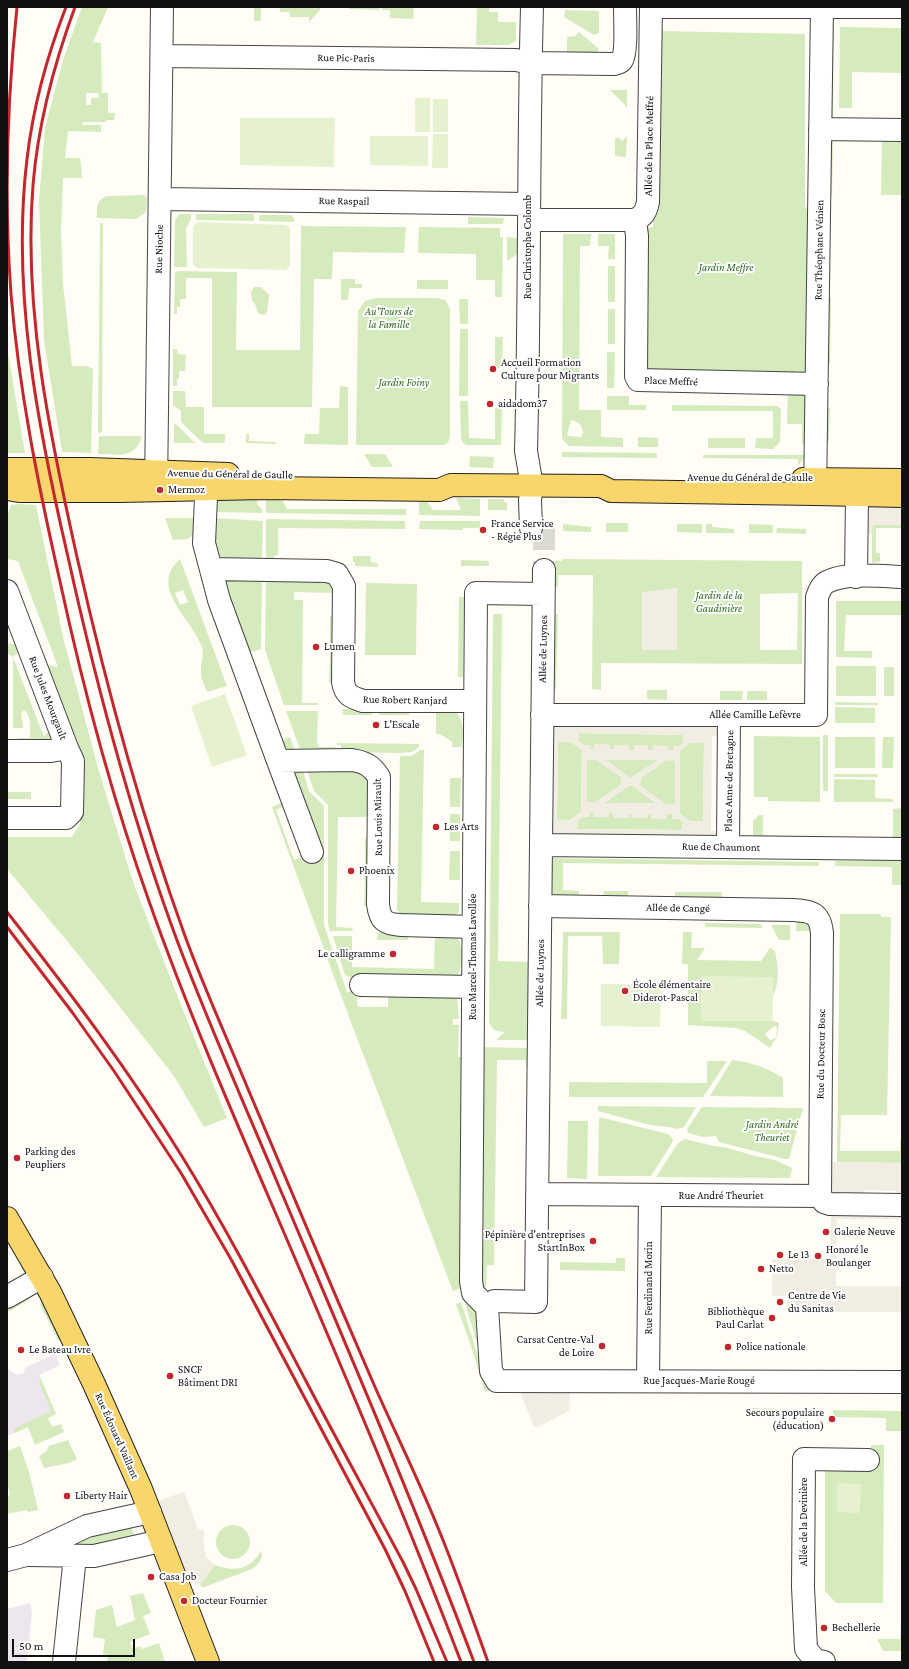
<!DOCTYPE html>
<html>
<head>
<meta charset="utf-8">
<style>
	body { margin:0 }
	#map { position:relative; width:909px; height:1669px; overflow:hidden; background:#fffdf5; font-family:"Crimson Pro",serif }
	canvas { display:block }
	.frame { position:absolute; inset:0; border:8px solid #111; pointer-events:none }
	.scale { position:absolute; left:12px; top:1639px; width:123px; height:18px; box-sizing:border-box; border:2px solid #111; border-top:0; padding-left:5px; font-size:12px; line-height:14px; white-space:nowrap; color:#111; -webkit-text-stroke:3px #fff; paint-order:stroke }
</style>
</head>
<body>
<div id="map">
<canvas width="909" height="1669"></canvas>
<div class="frame"></div>
<div class="scale">50 m</div>
</div>
<script>
const ctx = document.querySelector('canvas').getContext('2d');
ctx.lineJoin = 'round';
function fill(path, color) { ctx.fillStyle = color; ctx.fill(path, 'evenodd'); }
function trace(path, color, width, dash) { ctx.strokeStyle = color; ctx.lineWidth = width; ctx.lineCap = dash ? 'butt' : 'round'; ctx.setLineDash(dash || []); ctx.stroke(path); }
function write(font, color, halo, rows, align = 'center') {
  ctx.font = font + ' "Crimson Pro",serif'; ctx.lineWidth = 4; ctx.setLineDash([]); ctx.textBaseline = 'middle'; ctx.strokeStyle = halo; ctx.fillStyle = color; for (const [text, x, y, turn = 0] of rows) {
    ctx.save(); ctx.translate(x, y); ctx.rotate((+turn || 0) * Math.PI / 180); ctx.textAlign = isNaN(turn) ? turn : align; if (halo) ctx.strokeText(text, 0, 0); ctx.fillText(text, 0, 0); ctx.restore();
  }
}
fill(new Path2D(`
	M55 1354 60 1365 39 1375 56 1414 7 1436V1368L17 1375 23 1374 26 1367Z
	M30 1603 32 1613 27 1662H7V1609Z`), '#eee6ef');
fill(new Path2D(`
	M82 7H108L93 42 101 43 102 93H108V113H115L114 120H106V122H82L83 125H101V132L68 131 65 158H80L81 164 82 178H63L61 231 63 284 72 366H87L93 369 91 453 62 452 44 340 39 201 45 128 63 60ZM86 93H98L99 98H91V105H86Z
	M254 7H261V21H254Z
	M280 7H320V10L309 22V17H290L289 12H280Z
	M338 7H379V10L349 9V8Z
	M382 7H414L413 19 390 18V10H382Z
	M477 7H489V12H498V22H516V41L509 45H476Z
	M565 10 599 11V33L594 35 564 17Z
	M829 15H834L833 118H828Z
	M840 27 902 28V73L852 72V108H839Z
	M659 31 805 34V208L810 209 809 372 802 379 652 376 641 362 642 228 653 227Z
	M579 32 598 48V55H567V37L575 36Z
	M610 90H627V107Z
	M627 136 626 157 615 156V139L618 137 622 141Z
	M882 139H902V195H881Z
	M828 140H833L832 195H827Z
	M144 195 147 198 146 212 136 219 97 218C97 208 96 200 107 196Z
	M179 214H191V220L186 228 187 267H174L175 221Z
	M196 214H254V221L196 220Z
	M259 215H291L294 218V222L259 221Z
	M468 217 504 218 503 224H468Z
	M100 223H103L102 432 98 433Z
	M301 226 406 227 404 253 333 252 332 279H314L312 407H212V278H186V299H180V307H177V314H174L175 273 178 271 237 272 236 350H300Z
	M419 227 500 228V237H503L502 297H495V280H476V254L418 253Z
	M563 234H591L590 246H580L579 410H601V437L623 438V447L569 446 562 439ZM571 420C578 421 583 426 583 433L581 437 569 436 567 435Z
	M598 234H615V259H608L609 246H598Z
	M507 237 519 238V253L507 261Z
	M608 266H615V302H608Z
	M341 279H355V284H362V288H349L348 300H341Z
	M417 280H448V289H417Z
	M254 287H261L269 295 267 312 264 315 258 313 255 304 252 301 251 292Z
	M827 297 831 298 830 364H826Z
	M376 298H437L445 300 450 309V435L449 441 445 445H356L358 311 365 301Z
	M459 299H468V324H460Z
	M608 309H615V344H608Z
	M460 329H468V396H459Z
	M495 337H503L502 368H495Z
	M7 347 25 453H7Z
	M173 349H177L178 354 186 355 185 371H179V379H177V386H173Z
	M607 352H615L614 388H607Z
	M340 386 348 387V445L304 444 305 434H319L320 408H339Z
	M788 389 809 390 808 445 802 444V424H787Z
	M173 391H185L186 407H204V434H225V443H203L181 422V411L173 405Z
	M607 396H629V405H646V410H607Z
	M460 401H468L469 438 495 439V408H502L501 445H466L463 443 461 438Z
	M672 405 777 406 781 409 780 442 773 449 755 448 756 438H773V411H672Z
	M825 408H830L829 441H825Z
	M176 424 195 443H174V425Z
	M246 434H249V441L276 442V444L246 443Z
	M99 436H142C135 460 118 454 98 454Z
	M638 437 658 438V447H638Z
	M708 438H745V448H708Z
	M562 452 657 453V458L562 457Z
	M364 454H385L393 467H372Z
	M703 455H806L798 466V459L703 458Z
	M470 456 494 457 493 468 469 467Z
	M266 496H280L287 509H406V515L266 513Z
	M258 498 257 504 262 509V513L214 512 217 500Z
	M419 498H425L433 510H461L456 498 480 499V516L419 515Z
	M488 499H504V502L507 503V510H488Z
	M18 504 36 505 63 637 98 768 134 885 181 1005 227 1118 204 1127 174 1076 86 964 7 869V837H72L80 824 79 764 43 664 58 667 18 561 7 559V516L11 505Z
	M165 518H197L194 535 187 539 173 540Z
	M216 518 263 521 262 562 221 559C211 552 216 529 216 518Z
	M266 519 405 521V529L278 528V555L274 556V560L266 562Z
	M420 521H480V528H463V530L419 529Z
	M606 523H628V532H606Z
	M563 524 591 527V532L563 531Z
	M677 524H702V533L677 532Z
	M706 524H712V527L734 529V533H706Z
	M749 524 773 525V533H749Z
	M872 525H902V528H876V553H880V562L872 563Z
	M777 528 806 529V534L776 533Z
	M353 556H370L371 562 377 563 378 567 355 566V562H353Z
	M180 559 227 686 207 692C204 685 200 676 201 669 201 660 205 655 201 645 191 617 148 588 180 559ZM183 590 188 602 180 605 175 593Z
	M563 559 802 561V664L601 663V690L592 689 593 575H558V587H555L551 561H562ZM798 593 797 650H760V594Z
	M461 560 489 561V566H461Z
	M227 579H262L261 649 248 653 223 583Z
	M266 579 329 582 336 593 294 592V600H303L302 703H318V705H284L265 650Z
	M366 583 417 584 416 655H365Z
	M459 597H464L463 677H458Z
	M836 601H902V615H846L844 651H872V658L836 657Z
	M493 614H502V617L498 961 531 962 530 1040H496L505 1032C495 1031 493 1031 489 1022Z
	M555 614H558L556 689H552Z
	M330 616H335V645H330Z
	M7 644H22L24 648 13 657 44 737 52 727 56 741 18 742V738H30C30 729 32 716 24 710L21 713 23 728H13V657L7 653Z
	M330 652H335V683L329 682Z
	M836 666H876V696H836Z
	M884 667H894V696H884Z
	M647 690H667V700L647 699Z
	M720 691H743L742 700H720Z
	M747 691H767V700H747Z
	M835 702 878 703V705H835Z
	M835 707 875 708V723H835Z
	M342 709H372V715H343Z
	M379 710H409V715H379Z
	M436 710C441 710 450 709 455 712 464 717 465 739 461 747H452V742L440 734H436Z
	M286 711H318L317 742 319 747H336L337 752H301Z
	M579 733 683 735V743L673 750H668V746H653L654 750H648V746L634 745V750H629V745H614V749H610V745L595 744 594 749H590L579 742Z
	M823 735H828V791H823Z
	M754 736 820 737V802L768 801V797H754Z
	M290 737 296 755 288 754 278 742Z
	M835 737H875V768H835Z
	M883 737H894L893 768H882Z
	M558 742H571L582 750 581 812 570 820H557Z
	M337 743 419 744V747L412 752 400 753 341 752V745H337Z
	M690 743H704L703 821H690L680 814V750Z
	M420 750H424L421 902 459 903V912L454 916 402 915 397 910 400 756H412Z
	M587 759 596 760 621 777V785L594 803 587 802Z
	M604 759 658 760 632 777H629Z
	M666 760H675V804H666L640 786 641 778Z
	M302 767 309 791 324 806V925L347 992H356L358 1007H388V994L457 995 459 1019H453V1025H459L458 1057H468L467 1286 453 1291 340 993 272 807 283 802 284 806 276 810 294 860 318 851 291 773Z
	M307 770 359 771 370 779 371 815H366V817H338L336 927 352 928 353 931H330L328 923V805L314 791Z
	M834 774H877L878 777H834Z
	M450 778H461L460 807H450Z
	M834 779 875 780V798L893 799V802H834Z
	M629 786H633L657 804 604 803Z
	M7 792H31V799H7Z
	M902 808V839H893V809Z
	M589 812H594V817H608L609 813H613V817L629 818V814H633L632 818H648V814H651L652 819H667V814H672L683 822 682 830 578 829V820Z
	M450 814H460V841H450Z
	M759 815H763V835L785 836V838H753V821Z
	M365 839H370V869H365Z
	M450 851H460V880H449Z
	M549 858 819 862V866L563 863V890L579 891V898H549Z
	M835 861H902V885H892V867L835 866Z
	M365 876H370V906H364Z
	M604 891H628V898H603Z
	M675 892H722L721 900 675 898Z
	M840 914H881V917H891L887 1115H841L840 1151H900V1141H902V1163L837 1162Z
	M797 915 806 916 815 931H796Z
	M705 923 761 924 762 928 705 927Z
	M771 925H790V940H779Z
	M563 932H620L619 964H603L602 936H568L567 1019H561Z
	M683 932H692L691 948H705L697 960 761 961 770 948 775 951C778 966 780 981 773 996V977H701V1021H773L779 1023 777 1036 770 1048 745 1031 736 1028 688 1025V964H682ZM774 1026 777 1027 776 1037 772 1040H770L765 1034Z
	M378 933H408V940H377Z
	M435 934 457 937C463 944 463 968 457 976L438 979 350 977 345 975 333 936H352V967L434 969Z
	M477 1047 530 1048V1067H526V1060H497L494 1265H487L486 1289H482Z
	M732 1060C752 1062 767 1068 783 1078V1097L710 1096Z
	M707 1061H727L703 1097H569V1082L707 1083Z
	M598 1106 696 1107 684 1127 677 1129 669 1127 650 1125 598 1111Z
	M702 1107 803 1108 789 1159H785L719 1142 716 1136 703 1137 688 1133 687 1129Z
	M599 1117 668 1134 673 1139 672 1143 651 1176H598Z
	M568 1121H588L587 1179 567 1178Z
	M685 1139 714 1146 728 1148 755 1156 775 1160 792 1168 790 1178 656 1177 678 1143Z
	M616 1258H625V1271L560 1270V1262L616 1263Z
	M27 1294 30 1299 8 1312 7 1306Z
	M45 1302 63 1338 58 1340 40 1304Z
	M461 1302 489 1391 485 1392 471 1346 456 1304Z
	M465 1303 473 1304 476 1306 482 1360Z
	M40 1377 56 1414 48 1418 52 1427 61 1424 64 1432 35 1445 28 1427 15 1433 14 1429 51 1411 39 1382Z
	M747 1408 816 1410V1417H769L747 1413Z
	M833 1410 902 1411V1431H886V1418L833 1417Z
	M68 1440 77 1459 69 1463 44 1468 39 1456 46 1452 49 1446Z
	M871 1445H884L883 1603H836L825 1591V1464H871Z
	M20 1446 29 1472 38 1510 28 1512 27 1510 7 1514V1496L10 1495 7 1480V1451Z
	M216 1542a17 17 0 1 1 34 0a17 17 0 1 1-34 0Z
	M130 1525 136 1538 78 1549 76 1538Z
	M261 1551 262 1557 258 1564 252 1569 202 1588 200 1584 215 1565C234 1572 250 1570 261 1551Z
	M143 1593 151 1613 143 1616 150 1634 130 1642 133 1649 140 1646 142 1649 159 1643 165 1662H107L108 1655 103 1654 105 1639 93 1637 96 1610 112 1605 117 1627 135 1620 130 1596Z
	M901 1625H902V1651H883L877 1639H900Z`), '#d5ebbd');
fill(new Path2D(`
	M415 98H430V132H415Z
	M433 99H448V132H433Z
	M240 118H335L334 167 240 165Z
	M433 134H448V168H432Z
	M370 136H428V166L370 165Z
	M197 222 286 225 290 228V266L286 270 197 268 193 264V227Z
	M225 694 247 755 212 767 191 706Z
	M701 976 773 977V1021H701Z
	M601 984 661 985 660 1027 601 1026Z
	M837 1483 861 1484 860 1513 837 1512Z`), '#e6f2cf');
fill(new Path2D(`
	M902 502V525H873L872 534H863L865 505Z
	M677 588V650H642V592Z
	M704 722 717 724 723 735 712 736 711 831H722L716 839 554 840 547 828H552L553 733 548 725 704 727ZM579 733 683 735V743L679 746H673V750L668 749V746L653 745V750H648V745H634V750H629V745H614V749H610V745L594 744V749H591L590 745H583L579 742ZM558 742H571L582 750 581 812 570 820 557 819ZM690 743H704L703 821H690L680 814V751ZM587 760H596L621 777V785L594 803 587 802ZM605 760H658L633 777H629ZM666 760 675 761V804H666L640 786 641 778ZM629 786H633L656 803H604ZM590 812 594 813V817H608L609 813H613V818H629V814H632V818H648V814H651V819H667V814H672V819H680L683 822 682 830 578 829V820L583 817H589Z
	M825 1162 902 1163V1197H897V1191L865 1190 864 1197 827 1194Z
	M831 1212 902 1214V1219H837L836 1286H902V1312H787V1296H772V1259H830Z
	M521 1388 570 1389 569 1411 538 1427H534L522 1397Z
	M184 1492 198 1529 205 1531 203 1537 206 1557 215 1565 200 1584 196 1585 194 1582 191 1583 188 1581 157 1501Z`), '#f1ede2');
trace(new Path2D(`
	M544 528V570`), '#dbdad3', 22, [22, 11]);
const minor = new Path2D(`
	M651 7H902
	M162 56 516 60 531 63 614 64C618 63 620 63 622 60 627 52 625 18 625 7
	M820 129 902 130
	M160 199 528 204
	M529 220H635C644 216 646 211 648 202L651 7
	M635 220 637 236 636 376 638 380 817 384
	M207 474 204 543 219 600 278 761 352 760C365 762 372 766 379 777L378 904C380 921 385 924 401 925L473 927
	M156 490 162 7
	M815 494 822 7
	M531 528 530 500 532 486 526 451C530 303 528 155 532 7
	M211 569 327 571 337 574 344 586 343 682C345 695 351 697 363 701H474
	M856 577 857 496
	M7 591 67 748 51 751H7
	M543 594 476 593 471 1281 473 1293 487 1307 491 1371 497 1381 902 1382
	M542 715H816L817 597C819 592 821 585 827 582 846 572 881 576 902 577
	M278 761 312 852
	M7 818H66L72 812 73 761 67 748
	M541 845 902 849
	M728 847 729 716
	M540 906 793 910C812 911 820 913 822 933L820 1196
	M361 985 473 987
	M537 1194 820 1196 824 1202 830 1204 902 1205
	M7 1297 42 1277
	M487 1307 494 1301 536 1302 544 570
	M648 1381 650 1195
	M29 1555 94 1556 161 1541
	M7 1560 26 1555 87 1526 150 1512
	M64 1662 75 1556
	M824 1662 815 1660 806 1649 803 1587 804 1459 868 1460`);
const major = new Path2D(`
	M7 469H90L228 474
	M803 479 902 480
	M7 489 19 491H120L264 488 439 490 451 485 601 486 611 491 815 494 902 496
	M7 1218 50 1292 94 1384 141 1489 208 1662`);
trace(minor, '#444', 24);
trace(major, '#222', 24);
trace(minor, '#fff', 22);
trace(major, '#f9d66b', 22);
trace(new Path2D(`
	M17 7C7 102 4 199 11 294 19 390 38 484 59 577 83 688 112 798 150 904 190 1017 238 1126 285 1235 346 1377 406 1518 461 1662
	M66 7C47 56 33 107 27 159 11 292 38 428 68 557 97 688 131 817 178 943 208 1022 242 1099 275 1177 343 1338 412 1498 474 1662
	M75 7C54 64 38 124 33 185 23 310 50 436 77 557 106 686 140 812 185 936 204 988 227 1038 248 1089 290 1189 332 1288 375 1387 395 1432 417 1477 436 1523 455 1568 471 1615 488 1662
	M7 912C69 991 130 1072 183 1158 228 1231 267 1307 307 1383 338 1442 371 1502 403 1562L416 1589 447 1662
	M7 927 72 1012 114 1071 181 1173 232 1261 385 1549 405 1591 434 1662`), '#c4262e', 3);
for (const [x, y, r, color] of [
	[493,369,4,"#c4262e"],
	[490,404,4,"#c4262e"],
	[160,490,4,"#c4262e"],
	[483,530,4,"#c4262e"],
	[316,647,4,"#c4262e"],
	[376,725,4,"#c4262e"],
	[436,827,4,"#c4262e"],
	[351,871,4,"#c4262e"],
	[393,954,4,"#c4262e"],
	[625,991,4,"#c4262e"],
	[17,1158,4,"#c4262e"],
	[826,1232,4,"#c4262e"],
	[593,1241,4,"#c4262e"],
	[780,1255,4,"#c4262e"],
	[818,1256,4,"#c4262e"],
	[761,1269,4,"#c4262e"],
	[780,1302,4,"#c4262e"],
	[772,1318,4,"#c4262e"],
	[602,1346,4,"#c4262e"],
	[728,1347,4,"#c4262e"],
	[21,1350,4,"#c4262e"],
	[170,1376,4,"#c4262e"],
	[832,1419,4,"#c4262e"],
	[67,1496,4,"#c4262e"],
	[151,1577,4,"#c4262e"],
	[184,1601,4,"#c4262e"],
	[824,1628,4,"#c4262e"]
]) { const dot = new Path2D(); dot.arc(x, y, r, 0, 2 * Math.PI); ctx.fillStyle = color; ctx.fill(dot); trace(dot, '#fff', 1.5); }
write('11px', '#111', '#fff', [
	["Rue Pic-Paris",346,58,1],
	["Allée de la Place Meffré",649,146,-89],
	["Rue Raspail",344,201,1],
	["Rue Christophe Colomb",528,247,-90],
	["Rue Nioche",159,249,-89],
	["Rue Théophane Vénien",819,250,-89],
	["Place Meffré",671,381,2],
	["Avenue du Général de Gaulle",230,474,1],
	["Avenue du Général de Gaulle",750,478],
	["Allée de Luynes",543,649,-89],
	["Rue Jules Mourgault",48,698,69],
	["Rue Robert Ranjard",405,700,1],
	["Allée Camille Lefèvre",755,715],
	["Place Anne de Bretagne",729,781,-89],
	["Rue Louis Mirault",378,817,-91],
	["Rue de Chaumont",721,847,1],
	["Allée de Cangé",678,908,1],
	["Rue Marcel-Thomas Lavollée",473,957,-90],
	["Allée de Luynes",540,973,-89],
	["Rue du Docteur Bosc",821,1054,-89],
	["Rue André Theuriet",721,1196],
	["Rue Ferdinand Morin",649,1288,-90],
	["Rue Jacques-Marie Rougé",699,1381],
	["Rue Édouard Vaillant",117,1436,66],
	["Allée de la Devinière",804,1522,-90]
]);
write('italic 11px', '#2f6b1f', '#fff', [
	["Jardin Meffre",726,268],
	["Au'Tours de",389,312],
	["la Famille",389,325],
	["Jardin Foiny",404,383],
	["Jardin de la",719,596],
	["Gaudinière",719,609],
	["Jardin André",772,1125],
	["Theuriet",772,1138]
]);
write('11px', '#111', '#fff', [
	["Accueil Formation",501,363],
	["Culture pour Migrants",501,376],
	["aidadom37",498,404],
	["Mermoz",168,490],
	["France Service",491,524],
	["- Régie Plus",491,537],
	["Lumen",324,647],
	["L'Escale",384,725],
	["Les Arts",444,827],
	["Phoenix",359,871],
	["Le calligramme",385,954,"right"],
	["École élémentaire",633,985],
	["Diderot-Pascal",633,998],
	["Parking des",25,1152],
	["Peupliers",25,1165],
	["Galerie Neuve",834,1232],
	["Pépinière d'entreprises",585,1235,"right"],
	["StartInBox",585,1248,"right"],
	["Honoré le",826,1250],
	["Boulanger",826,1263],
	["Le 13",788,1255],
	["Netto",769,1269],
	["Centre de Vie",788,1296],
	["du Sanitas",788,1309],
	["Bibliothèque",764,1312,"right"],
	["Paul Carlat",764,1325,"right"],
	["Carsat Centre-Val",594,1340,"right"],
	["de Loire",594,1353,"right"],
	["Police nationale",736,1347],
	["Le Bateau Ivre",29,1350],
	["SNCF",178,1370],
	["Bâtiment DRI",178,1383],
	["Secours populaire",824,1413,"right"],
	["(éducation)",824,1426,"right"],
	["Liberty Hair",75,1496],
	["Casa Job",159,1577],
	["Docteur Fournier",192,1601],
	["Bechellerie",832,1628]
], 'left');
</script>
</body>
</html>
